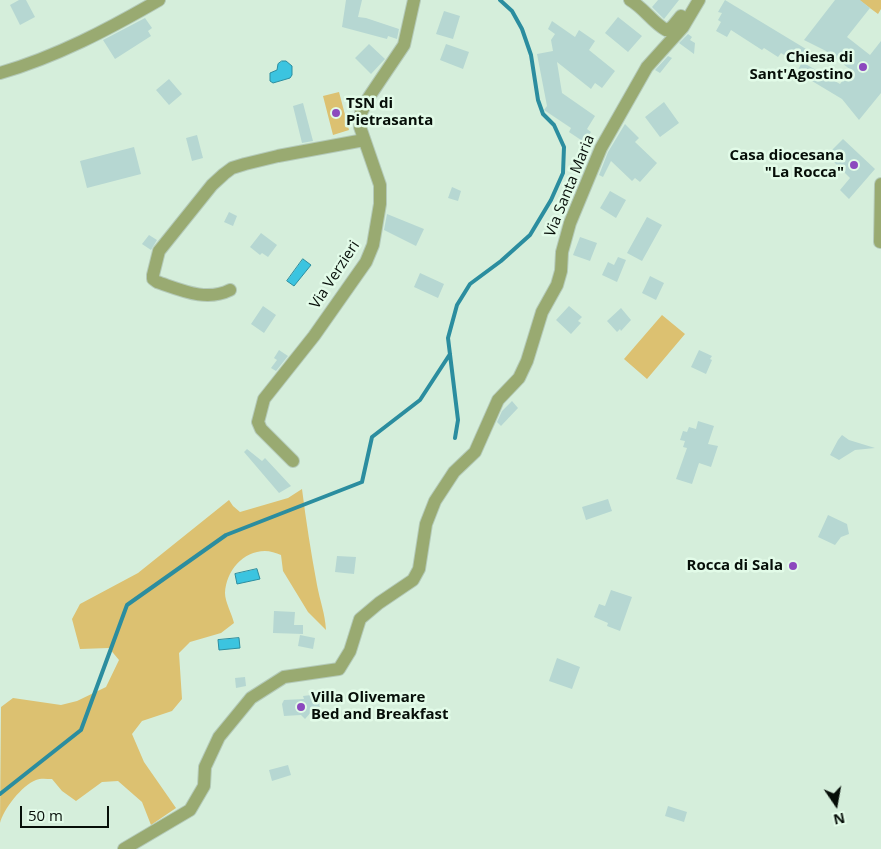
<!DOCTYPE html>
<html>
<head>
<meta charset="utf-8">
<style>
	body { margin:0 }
	#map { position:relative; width:881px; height:849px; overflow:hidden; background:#d5eedb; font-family:"Open Sans",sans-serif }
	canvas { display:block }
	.north { position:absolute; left:811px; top:779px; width:50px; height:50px; -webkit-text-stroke:4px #e2fbe8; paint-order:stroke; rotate:168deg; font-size:14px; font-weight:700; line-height:20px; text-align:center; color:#060e08 }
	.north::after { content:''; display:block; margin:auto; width:18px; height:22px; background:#060e08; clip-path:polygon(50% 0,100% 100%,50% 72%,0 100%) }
	.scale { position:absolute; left:20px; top:806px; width:89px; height:22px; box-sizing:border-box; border:2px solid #060e08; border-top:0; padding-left:6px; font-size:15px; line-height:18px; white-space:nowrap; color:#060e08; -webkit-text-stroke:4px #e2fbe8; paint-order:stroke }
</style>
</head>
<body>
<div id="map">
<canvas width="881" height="849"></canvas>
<div class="north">N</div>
<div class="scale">50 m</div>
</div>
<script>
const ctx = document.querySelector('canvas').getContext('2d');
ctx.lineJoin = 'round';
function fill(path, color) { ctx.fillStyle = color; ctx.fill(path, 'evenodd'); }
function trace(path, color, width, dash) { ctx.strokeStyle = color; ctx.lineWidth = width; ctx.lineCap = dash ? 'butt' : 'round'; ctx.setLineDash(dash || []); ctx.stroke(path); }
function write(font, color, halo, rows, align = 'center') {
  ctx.font = font + ' "Open Sans",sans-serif'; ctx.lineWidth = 5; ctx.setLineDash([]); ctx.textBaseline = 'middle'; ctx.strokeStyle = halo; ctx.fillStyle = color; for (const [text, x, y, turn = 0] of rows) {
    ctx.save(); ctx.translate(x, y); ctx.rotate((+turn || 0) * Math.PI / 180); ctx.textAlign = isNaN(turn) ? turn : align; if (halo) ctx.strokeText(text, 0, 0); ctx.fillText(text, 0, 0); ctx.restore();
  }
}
fill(new Path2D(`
	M859 0H881V9L878 14Z
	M339 92 349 130 333 135 323 96Z
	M662 315 685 334 647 379 624 359Z
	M302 489C306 521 311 553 317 585 320 601 325 613 326 630L308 612 283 571 281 555C276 553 270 551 265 551 243 551 226 571 225 593 225 602 232 614 234 623L221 633 190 642 179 653 182 699 172 711 142 721 132 734 144 762 176 808 151 825 142 802 118 781 102 782 76 801 62 791 52 779C47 779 40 778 36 780 22 785 3 810 0 823L1 707 13 698 61 705 77 701 106 687 119 660 109 648 80 649 72 619 80 604 138 573 229 500 233 506 240 512 288 498Z`), '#dcc171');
const water = new Path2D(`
	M282 61H286L292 66V75L290 78 273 83 270 81V73L277 70 278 64Z
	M303 259 311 265 294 286 287 281Z
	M257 569 260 579 237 584 235 574Z
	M239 638 240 648 219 650 218 640Z`);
fill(water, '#3bc4e0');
trace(water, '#2b8d9f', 1);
trace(new Path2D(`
	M455 438 458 420 448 338 457 305 470 284 501 261 530 235 551 200 563 173 564 147 554 125 543 114 538 100 531 55 522 29 512 11 500 0
	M0 794 81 730 127 605 226 535 362 482 372 437 420 400 450 354`), '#2b8d9f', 4);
fill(new Path2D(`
	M19 0H26L35 17 20 25 10 5Z
	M346 0H362L358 17 366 18 399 29 397 39 388 36 387 39 342 27Z
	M658 0H679L664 19 652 7Z
	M725 0 806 49 797 63 781 53 778 57 764 48 762 50 731 30 727 37 716 31 721 22 718 20 722 13 718 12Z
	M835 0H860L870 8 847 37 870 55 881 41V93L859 120 842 99 797 72 802 62 840 84 851 70 826 51 804 40Z
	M444 11 460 16 453 39 436 34Z
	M618 17 642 36 628 52 605 33Z
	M145 18 152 28 148 31 151 36 115 59 103 40Z
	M552 21 575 37 579 30 595 41 589 50 615 71 602 88 595 83 591 89 557 62 562 93 595 116 587 129 591 132 584 142 569 132 571 128 544 110 547 106 537 54 553 51 551 40 555 34 548 29Z
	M688 34 692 37 690 40 695 43 694 54 679 43Z
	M369 44 385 59 371 74 355 58Z
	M446 44 469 52 463 69 440 60Z
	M668 56 672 58 660 73 655 70Z
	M169 79 182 94 169 105 156 90Z
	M664 102 679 123 660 137 645 117Z
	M303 103 313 141 302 143 293 106Z
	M625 124 639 138 635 142 657 163 640 182 635 178 632 181 611 161 603 177 599 175 608 152Z
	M197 135 203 158 192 161 186 138Z
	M843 139 875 169 849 199 840 190 850 178 827 155Z
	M134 147 141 174 87 188 80 161Z
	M452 187 461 191 458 201 448 198Z
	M610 191 626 200 616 218 600 208Z
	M229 212 237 216 233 226 224 222Z
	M387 214 424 229 416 246 384 230Z
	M647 217 662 225 642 261 627 253Z
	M261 233 277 245 268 257 262 253 260 255 250 247Z
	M149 235 157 240 151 250 142 244Z
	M580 237 597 243 590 261 573 255Z
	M618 257 626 260 617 282 602 275 608 262 614 265Z
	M420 273 444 284 438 298 414 287Z
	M650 276 664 283 656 300 642 293Z
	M263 306 276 315 264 333 251 324Z
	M569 306 582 317 578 321 581 323 571 334 556 320Z
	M621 308 631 320 621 331 620 329 617 332 607 321Z
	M279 350 288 356 276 371 271 368 277 360 274 358Z
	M699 350 712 356 710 359 712 360 706 374 691 367Z
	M512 401 518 408 501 426 497 422 502 411Z
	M698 421 714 426 708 444 718 446 711 467 699 463 692 484 676 479 687 448 683 447 685 441 680 440 683 431 687 432 689 427 696 429Z
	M842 435 849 440 875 448 855 450 839 460 830 455 838 440Z
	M247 449 262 461 265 458 291 486 279 493 244 452Z
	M608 499 612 511 586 520 582 507Z
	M828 515 847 524 849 534 841 537 835 545 818 537Z
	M337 556 356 557 354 574 335 572Z
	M611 590 632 597 620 631 607 626 608 623 594 617 599 604 605 606Z
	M274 611 295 612 294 625H303V634L273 633Z
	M300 635 315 638 313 649 298 646Z
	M557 658 580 667 572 689 549 681Z
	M245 677 246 686 236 688 235 678Z
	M311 695 314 696 319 701 320 710 312 711 305 719 301 715 284 716 282 704 284 700 304 699 303 696Z
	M288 765 291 775 272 781 269 770Z
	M668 806 687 812 684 822 665 816Z`), '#b6d7d2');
const street = new Path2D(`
	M630 0C644 8 652 22 666 30L672 27 681 16
	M0 73C56 57 109 29 159 0
	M881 184 880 242H881
	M230 290C206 302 181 290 157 282L153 279V275L159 251 212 185 224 174 232 168 245 164 278 156 364 140
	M293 461 261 429 258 422 264 399 314 336 366 262 373 245 380 204V185L360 127 361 113 369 97 404 45 414 0
	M124 849 190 810 204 786 205 767 219 737 251 698 284 677 339 669 350 651 360 619 379 603 413 580 419 569 426 524 435 501 454 472 475 452 498 400 519 378 527 361 542 312 557 285 561 271 562 252 570 223 601 148 647 67 683 27 699 0`);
trace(street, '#b4cab9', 14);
trace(street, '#99aa71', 12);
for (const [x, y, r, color] of [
	[863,67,5,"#8c49be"],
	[336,113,5,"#8c49be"],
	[854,165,5,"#8c49be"],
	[793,566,5,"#8c49be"],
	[301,707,5,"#8c49be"]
]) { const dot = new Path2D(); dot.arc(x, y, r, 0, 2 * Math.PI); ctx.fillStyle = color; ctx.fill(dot); trace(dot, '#e2fbe8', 2); }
write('bold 15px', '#060e08', '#e2fbe8', [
	["Chiesa di",853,58],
	["Sant'Agostino",853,75],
	["TSN di",346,104,"left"],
	["Pietrasanta",346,121,"left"],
	["Casa diocesana",844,156],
	["\"La Rocca\"",844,173],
	["Rocca di Sala",783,566],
	["Villa Olivemare",311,698,"left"],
	["Bed and Breakfast",311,715,"left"]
], 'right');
write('15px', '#060e08', '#e2fbe8', [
	["Via Santa Maria",570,186,-68],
	["Via Verzieri",335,275,-57]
]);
</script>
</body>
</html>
